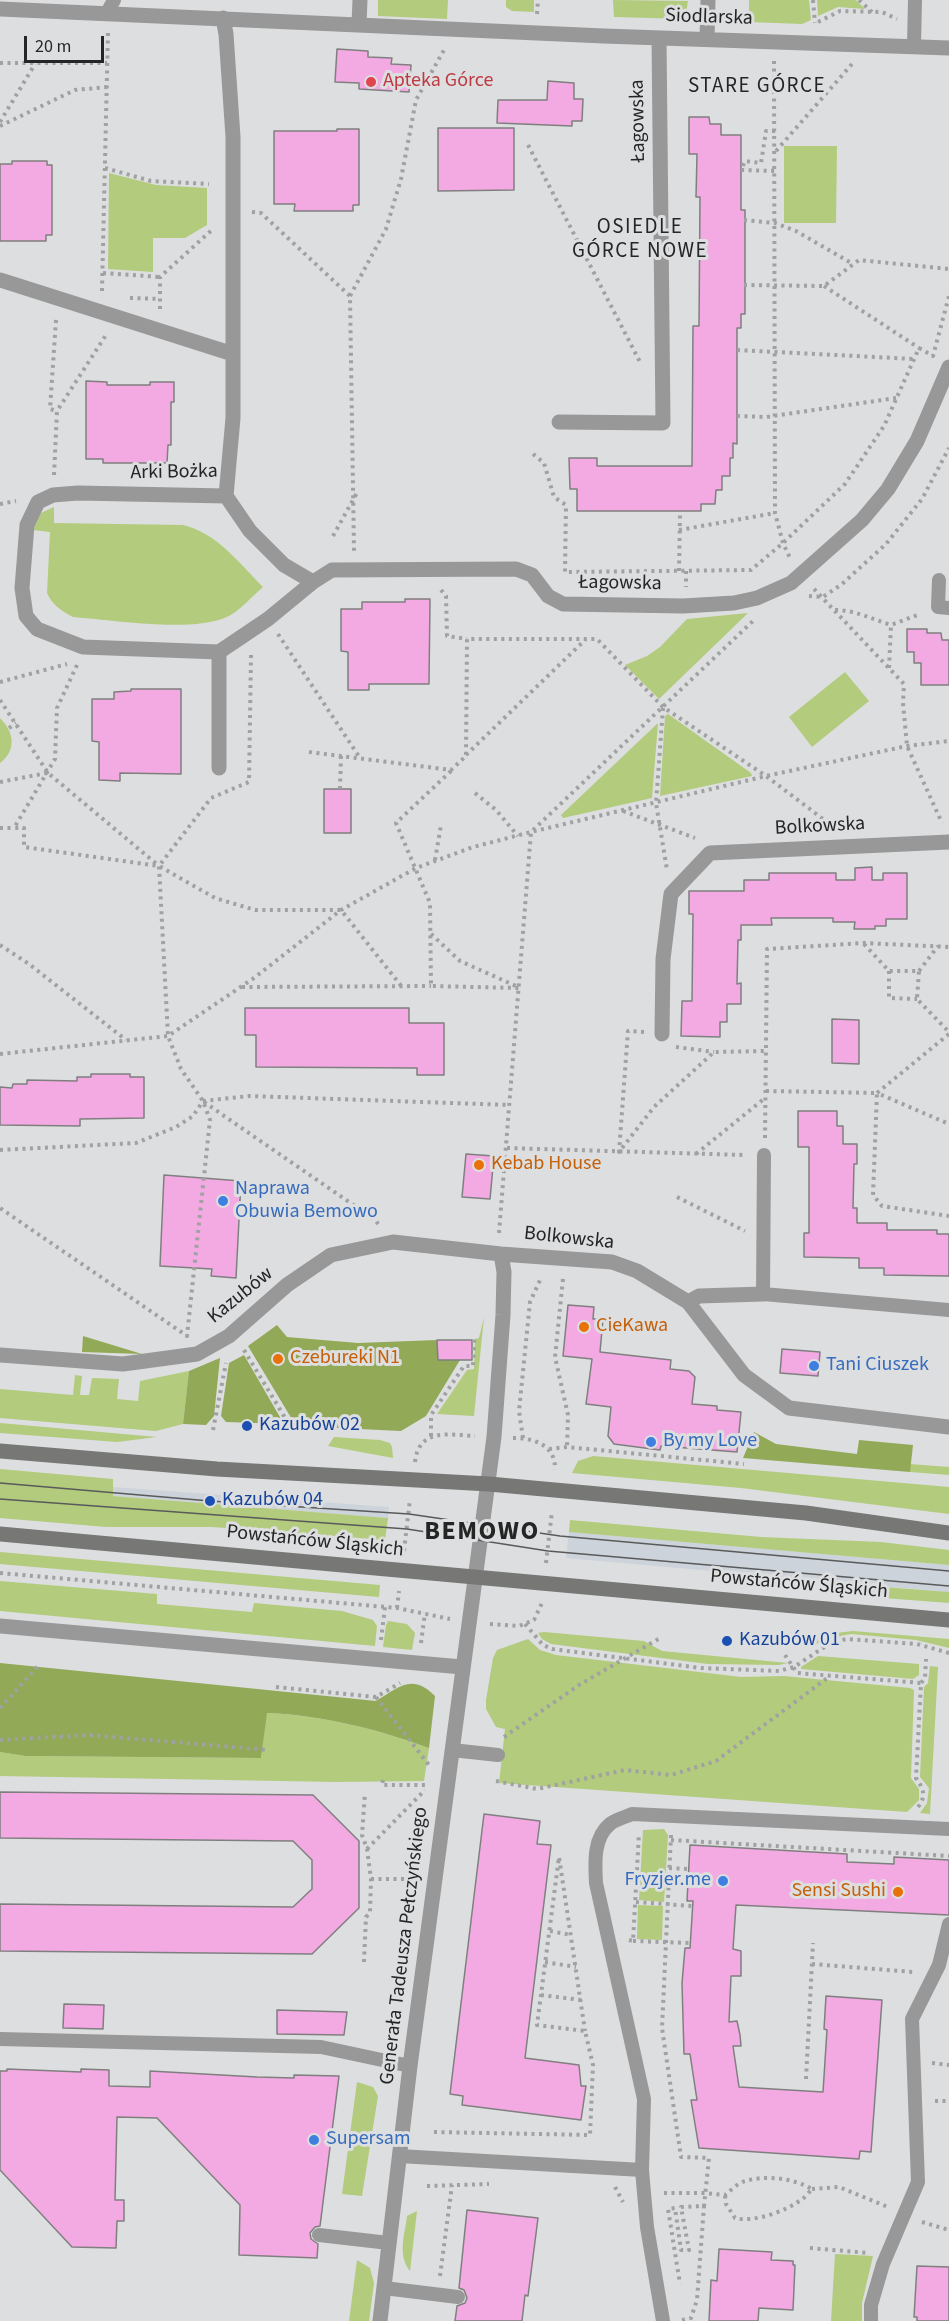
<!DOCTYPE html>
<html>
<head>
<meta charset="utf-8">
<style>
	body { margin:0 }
	#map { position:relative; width:949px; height:2321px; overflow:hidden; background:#dddedf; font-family:"Source Sans 3",sans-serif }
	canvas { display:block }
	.scale { position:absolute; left:24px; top:36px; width:80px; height:27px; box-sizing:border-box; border:3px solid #242525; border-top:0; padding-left:8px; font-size:18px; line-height:21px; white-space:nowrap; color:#242525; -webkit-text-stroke:4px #dddedf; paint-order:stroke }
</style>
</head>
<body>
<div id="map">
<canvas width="949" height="2321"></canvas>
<div class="scale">20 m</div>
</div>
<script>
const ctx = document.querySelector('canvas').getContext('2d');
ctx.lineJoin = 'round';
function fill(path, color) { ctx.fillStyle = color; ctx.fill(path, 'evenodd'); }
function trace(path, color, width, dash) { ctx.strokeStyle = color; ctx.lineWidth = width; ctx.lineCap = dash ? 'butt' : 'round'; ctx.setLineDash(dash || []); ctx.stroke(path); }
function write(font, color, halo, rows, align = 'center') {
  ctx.font = font + ' "Source Sans 3",sans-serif'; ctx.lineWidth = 6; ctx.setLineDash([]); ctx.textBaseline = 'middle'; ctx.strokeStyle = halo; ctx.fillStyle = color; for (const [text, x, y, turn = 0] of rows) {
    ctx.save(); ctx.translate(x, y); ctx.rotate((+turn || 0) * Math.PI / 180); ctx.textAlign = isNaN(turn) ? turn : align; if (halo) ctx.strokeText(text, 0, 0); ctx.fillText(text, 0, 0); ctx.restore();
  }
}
fill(new Path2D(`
	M112 1487 389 1507 388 1518 113 1496Z
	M569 1532 949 1565V1592L566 1558Z`), '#ccd3da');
fill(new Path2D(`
	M378 0H448L447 19 378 16Z
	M506 0H534V12L512 11 506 7Z
	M613 0 688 1 685 19 614 17Z
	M749 0H809L811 20 802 24 749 22Z
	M817 0H856L865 9 838 7 818 16Z
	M784 146H837L836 223H784Z
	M109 173 156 185 207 188V225L185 238H153V272L108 269Z
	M54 507V523L183 525C217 533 239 563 263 587 252 596 240 611 227 617 190 633 115 620 73 617 62 611 52 605 47 593L50 532 33 530 41 513Z
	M748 613 659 699 625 665 647 656 660 647 687 619Z
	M845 672 869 701 812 747 789 717Z
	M668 714 751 773 752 776 660 796 665 716Z
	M0 718C14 732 17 750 0 763Z
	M658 723 652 798 563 818 561 815Z
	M484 1317 474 1416 437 1414 467 1370 474 1369 475 1339 479 1338Z
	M189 1371 183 1424 156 1431 0 1418V1389L73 1395 75 1375 82 1376 80 1395H89L92 1378 119 1379 117 1399 138 1401 140 1381Z
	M0 1423 157 1437 117 1442 0 1433Z
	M334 1437 380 1440 390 1443 392 1447 393 1458 328 1446Z
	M593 1456 949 1487V1514L741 1488 572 1473 578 1461Z
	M910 1464 949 1467V1475L910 1472Z
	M0 1469 113 1479V1496L388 1518 385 1540 212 1527H106L0 1518Z
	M570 1520 761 1537 881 1542 949 1550V1565L569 1532Z
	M0 1552 380 1585 379 1597 0 1564Z
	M0 1581 157 1594V1604L252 1612 254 1603 342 1611 373 1620 377 1626 375 1646 0 1611Z
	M845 1584 949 1592V1603L844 1595Z
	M388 1621 407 1624 415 1633 412 1650 383 1647 386 1625Z
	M853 1631 949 1639V1648L916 1640 852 1634C836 1635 824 1644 808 1645L809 1636Z
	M544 1632 644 1641 662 1651 788 1663 779 1665 708 1664 551 1644 542 1639 538 1633Z
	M528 1639 540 1650 556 1655 741 1677 784 1676 910 1688 914 1690 911 1778 919 1789V1800L907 1812 499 1783 505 1729 496 1727 486 1709V1700L493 1658 497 1650Z
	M818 1656 919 1664V1675L913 1679 801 1669V1667Z
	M930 1666 938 1667 930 1814 920 1813 927 1803 929 1788 920 1777 924 1687 928 1683Z
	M266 1713C321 1715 377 1729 429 1748L424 1781 336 1782 0 1776V1752L25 1756 261 1758Z
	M664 1829 668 1835 664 1902 639 1900 643 1830Z
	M638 1905 663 1906 662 1940 637 1939Z
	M357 2082 373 2087 378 2096 362 2196 342 2194Z
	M417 2211 410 2271C397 2255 405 2234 407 2216Z
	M835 2254 873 2256 862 2303V2321H831Z
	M357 2260 370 2268 374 2283 369 2321H349Z`), '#b3cb7d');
fill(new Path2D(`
	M277 1325 287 1337 358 1343 437 1340 438 1360H460L426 1416 401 1431 296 1426 248 1346Z
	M83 1336 142 1354 82 1352Z
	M244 1355 284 1424 226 1422 221 1416 229 1363Z
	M220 1358 214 1416 206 1425 183 1424 189 1371Z
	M754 1432 776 1444 857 1454 859 1440 913 1445 910 1472 743 1458Z
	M0 1663 376 1701C399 1687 412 1673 435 1696L429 1748C377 1729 321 1715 267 1713L261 1758 25 1756 0 1752Z`), '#92a957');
const building = new Path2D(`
	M337 49 368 51V57L392 58 391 64 411 65 409 92 359 89V83L335 82Z
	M548 81 574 83V99H583L582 121H572V126L497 123 498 100H547Z
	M689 117H709L710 124H721V135H741V210H745V314H741V328H737V444L733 443V458H730V476H722V490H716L715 504H701V511H577V489H570L569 458H597V466H692L693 326H699L700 197H696L697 154H689Z
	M438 128H514V190L438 191Z
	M337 129H359V205H353V211H294L295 204H274V131H337Z
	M12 161H47V165H52V235H46V241H0V164H12Z
	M86 381 107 382V385H150V382H174V402H171V445H168L167 463H103V459H86Z
	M405 599H430L429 684H369V690H348V652L341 651V609H362V602H405Z
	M907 629H927V633H941L942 640H949V685H921V663H914V652H907Z
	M131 689H181V774L120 773V781L99 780V742L92 741V699H114V692L131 691Z
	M324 789H351V833H324Z
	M872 867V880H883V873H907V919H886V926H875V929H854L855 922H833V918H771L772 925H741V940H738L737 984 741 983V1004H727V1022H720V1037L681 1036 682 1001H692L693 914H689V891H744V880H769V873H836V880H855V868Z
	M245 1008H409V1023H444V1075H417V1068L256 1067V1035H245Z
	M832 1019 859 1020V1064L832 1063Z
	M91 1074H130V1077H144V1118L80 1119V1126L0 1125V1087L12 1088 13 1084H27V1080L77 1081V1077H91Z
	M798 1111H837V1126H843V1144H857V1164H854L853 1208H857V1223H887V1230H937V1234H949V1276L884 1275V1268H859V1258L804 1257V1233H809V1147H798Z
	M466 1154 494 1156 490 1199 462 1197Z
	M164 1175 241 1181 236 1278 211 1276 212 1269 160 1266Z
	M568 1305 594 1307 593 1319H603L600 1352 671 1360 670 1369 689 1371 695 1377 692 1404 717 1406V1410L741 1412 737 1452 661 1446 660 1450 614 1444 608 1436 611 1407 586 1404 592 1359 563 1356Z
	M437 1340H472V1360H438Z
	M782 1349 820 1352 818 1376 780 1373Z
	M0 1792 313 1795 359 1841V1908L312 1954 0 1951V1904L293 1907 312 1889V1860L293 1841 0 1838Z
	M484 1814 540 1821 537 1844 551 1845 525 2058 579 2065 581 2086H586L581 2120 462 2105 463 2096 450 2094Z
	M690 1845 847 1854V1862L894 1864V1857L949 1860V1915L736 1905 733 1949 741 1951V1976H731L729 2022 737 2021 740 2035 741 2046H733L739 2087 823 2092 827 2030 824 2029 826 1996 882 2000 871 2152 860 2151 859 2159 699 2148 691 2100H697L690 2054H684L682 1983 685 1948H690L693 1901H687Z
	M64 2004 104 2005 103 2029 63 2028Z
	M277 2010 347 2012 344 2035 277 2034Z
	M7 2069 81 2072V2069L109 2070V2086L150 2087V2071L257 2077 294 2078V2075L339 2076 320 2226 315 2227 310 2233 311 2239 318 2244 317 2258 239 2255 240 2205 157 2118 117 2117 115 2200H124V2221H117L116 2248 72 2247 0 2170V2071H7Z
	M467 2210 538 2218 528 2296 525 2295 522 2321H455L457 2306 465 2303 467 2298 464 2290 459 2288Z
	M719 2249 772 2252 771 2260 793 2261V2265H795L793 2310 759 2308 758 2321H709L711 2280 717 2281Z
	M917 2266 949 2267V2321H917V2317H914Z`);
fill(building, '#f3aae2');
trace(building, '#807f80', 1.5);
trace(new Path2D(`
	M813 0 815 23
	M859 0 872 12
	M537 14 538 0
	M818 22 840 11 882 12 897 19
	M774 61 775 513 783 543 790 558
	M0 63H107
	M0 122 35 64
	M0 126 75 90 107 87
	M775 131H766L761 163 745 161 741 170 776 171
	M528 145 641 364
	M776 151 852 64
	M105 168 151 181 209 184
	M252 212 261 213 350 296 354 551
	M744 220 775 223 796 231 853 264
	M103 273 160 277
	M744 285 824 286 859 260 949 269
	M824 286 919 348
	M102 291 108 32
	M350 296 386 229 401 179 416 100 444 50
	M130 298 160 299
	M160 309V277L213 229
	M56 320 50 409 57 411
	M737 350 914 359
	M737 416 766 417 896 398
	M533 454 544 463 554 497 566 505 565 572 751 570 783 543 845 484 884 426 919 348 933 356 949 296
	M54 475 57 411 106 335
	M0 504 16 501
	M679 530 775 513
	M333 536 358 491
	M679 571 680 514
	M686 571V587
	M814 589 904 684 903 703 907 746 942 823
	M441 590 446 596 447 636 467 639
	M809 596 823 597 842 584 886 544 922 499 949 448
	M835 610C855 610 872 619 891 625
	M278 634 360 758
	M251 655 249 782 211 798 159 866 215 898 255 910H341L402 987
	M77 665 57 708 55 759 14 828H24V847L159 866
	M889 668 891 625 920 614
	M0 682 67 664
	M0 700 48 773 159 866 168 1036 181 1069 203 1101 210 1120 187 1336 0 1208
	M663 708 656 803 667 870
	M9 728 16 723
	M309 752 451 770 466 756 467 639H597L663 707 766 776 831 825
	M466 755 586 639
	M451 771 396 823 430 903 431 986 519 988
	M0 782 47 773
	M340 789 341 756
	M475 793 496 810 518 836
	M623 811 695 838
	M0 828H14
	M435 860 441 825
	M431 934 460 961 516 986
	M864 944 889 971H919L917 999 949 1032
	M0 945 29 964 126 1040
	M889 971V998L917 999
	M919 971 938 946
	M242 987 431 986
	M644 1032 628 1031 619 1152 654 1107 714 1052 765 1051
	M949 1034 877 1093 949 1124
	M676 1047 714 1052
	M0 1054 168 1036 254 978 341 910 416 868 473 847 531 832 753 621
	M766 1091 877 1093 873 1195 882 1206 949 1216
	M204 1102 375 1220 379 1225
	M765 1138 767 949 864 943 949 947
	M507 1148 744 1155
	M0 1150 136 1143 176 1127 193 1116 203 1101 249 1096 510 1105
	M696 1154 765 1098
	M677 1197 745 1231
	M499 1233 531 832 766 776 907 746 949 741
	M563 1279 555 1357 568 1415 567 1447
	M244 1350 293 1431
	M213 1430 226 1363
	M431 1436V1415L464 1366H473L474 1339
	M513 1438C534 1438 556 1445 555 1470
	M523 1438 519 1411 530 1302 541 1278
	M549 1449 567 1447 744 1464
	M415 1462C419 1427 450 1435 475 1436
	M404 1551 410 1499
	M546 1563 552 1511
	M0 1573 397 1608 450 1619
	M397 1608 399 1591
	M490 1624 519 1626 534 1620 542 1603
	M525 1624 543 1645 552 1649 701 1668 779 1671 794 1667 832 1642 847 1639 917 1644 949 1653
	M381 1640 385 1607
	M421 1643 425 1613
	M785 1655 797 1673 921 1683
	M276 1687 376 1697 400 1683
	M376 1697 429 1765
	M0 1708 40 1664
	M504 1737 579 1685 660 1638
	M0 1740 89 1735 269 1750
	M383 1780 382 1785H429
	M496 1781 537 1789 625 1770 671 1775 716 1761 830 1676
	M918 1807C927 1796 923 1788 916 1778L921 1683 925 1678 926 1659
	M671 1835 662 2028 681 2157 709 2158 704 2206 681 2207 689 2250H681L675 2208 668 2209 680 2284
	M671 1840 949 1856
	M367 1849 425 1790
	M669 1868 689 1869
	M371 1879H414
	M636 1902 692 1906
	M550 1931 571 1935
	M629 1940 633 1941 639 1833
	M633 1941 690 1943
	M364 1962 366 1917 370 1913 371 1879 367 1849 362 1835 365 1793
	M545 1962 576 1967
	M812 1964 913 1972
	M541 1995 581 2000
	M932 2063 949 2065
	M806 2079 813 1943
	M935 2101H949
	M434 2132 590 2135 593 2065 585 2031 537 2025 559 1857 585 2031
	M427 2186 489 2184
	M615 2187 623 2202
	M812 2189 839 2187 888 2207
	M664 2193H705L725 2195C731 2190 738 2183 745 2181 766 2175 793 2178 812 2189 809 2192 806 2197 802 2199 787 2211 753 2223 735 2218L726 2204 725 2195
	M922 2222 949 2230
	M810 2248 868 2253
	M440 2276 452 2185
	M682 2320 691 2318 697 2300 704 2206`), '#a0a1a2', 4, [3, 4.5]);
trace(new Path2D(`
	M107 13 114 0
	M914 46 915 0
	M939 580 938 607 949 608
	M764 1155 763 1294 949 1310
	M452 1750 498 1755
	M0 2039 321 2047 410 2066
	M399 2156 642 2170
	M319 2235 389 2243
	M384 2288 458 2297
	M663 2321 647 2227 644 2193 642 2170 644 2099 596 1883C595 1863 593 1838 610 1824 616 1819 626 1817 632 1814L949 1829
	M871 2321V2305L883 2264 918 2182 912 2019 939 1965 949 1924`), '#999898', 14);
trace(new Path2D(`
	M0 9 604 36 949 48
	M359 24 360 0
	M707 39 708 0
	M0 280 233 354
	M559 422 663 423 659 38
	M226 496 250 531 284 565 313 582 332 570 516 569 532 575 548 596 563 604 683 606 734 603 757 598 791 583 862 520 888 489 917 441 949 367
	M219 652 83 647 37 629 26 616 22 588 27 525 38 502 53 495 78 493 226 496 233 418V137L226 34 223 18
	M219 768V652L268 619 313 582
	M662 1034 663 959 671 894 710 853 949 842
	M688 1302 699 1296 763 1294
	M0 1355 123 1364 197 1354 229 1336 287 1285 331 1255 393 1242 501 1254 612 1262 637 1271 688 1302 744 1375 789 1408 949 1427
	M0 1626 462 1667
	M380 2321 410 2066 494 1437 503 1315 504 1272 501 1254`), '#999898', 15);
trace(new Path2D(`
	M0 1451 217 1469 489 1484 806 1513 949 1533
	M0 1534 949 1620`), '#777776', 15);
trace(new Path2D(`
	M0 1483 210 1501 409 1514 560 1536 949 1571
	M0 1499 407 1529 548 1551 949 1586`), '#595a5a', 1.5);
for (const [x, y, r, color] of [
	[371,82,6,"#e0444e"],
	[479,1165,6,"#e8710a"],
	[223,1201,6,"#3f7fe0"],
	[584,1327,6,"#e8710a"],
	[278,1359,6,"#e8710a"],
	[814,1366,6,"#3f7fe0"],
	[247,1426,6,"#1a4fb4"],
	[651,1442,6,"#3f7fe0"],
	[210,1501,6,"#1a4fb4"],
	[727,1641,6,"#1a4fb4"],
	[723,1881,6,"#3f7fe0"],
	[898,1892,6,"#e8710a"],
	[314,2140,6,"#3f7fe0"]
]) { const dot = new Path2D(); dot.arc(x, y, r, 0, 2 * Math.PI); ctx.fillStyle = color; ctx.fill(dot); trace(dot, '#dddedf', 2); }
write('20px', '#242525', '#dddedf', [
	["Siodlarska",709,18,2],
	["Łagowska",639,121,-91],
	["Arki Bożka",174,473,-1],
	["Łagowska",620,584,1],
	["Bolkowska",820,827,-3],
	["Bolkowska",569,1239,6],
	["Kazubów",241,1296,-39],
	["Powstańców Śląskich",315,1542,6],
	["Powstańców Śląskich",799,1585,5],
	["Generała Tadeusza Pełczyńskiego",405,1946,-83]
]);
write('20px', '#be3a42', '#dddedf', [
	["Apteka Górce",383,82]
], 'left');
write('20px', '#c56008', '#dddedf', [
	["Kebab House",491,1165],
	["CieKawa",596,1327],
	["Czebureki N1",290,1359],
	["Sensi Sushi",886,1892,"right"]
], 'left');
write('20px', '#366cbe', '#dddedf', [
	["Naprawa",235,1190],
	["Obuwia Bemowo",235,1213],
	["Tani Ciuszek",826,1366],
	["By my Love",663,1442],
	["Fryzjer.me",711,1881,"right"],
	["Supersam",326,2140]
], 'left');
write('20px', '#164399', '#dddedf', [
	["Kazubów 02",259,1426],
	["Kazubów 04",222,1501],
	["Kazubów 01",739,1641]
], 'left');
ctx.letterSpacing = '1.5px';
write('21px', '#242525', '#dddedf', [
	["STARE GÓRCE",757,87],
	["OSIEDLE",640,228],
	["GÓRCE NOWE",640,252]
]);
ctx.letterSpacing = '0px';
ctx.letterSpacing = '1.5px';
write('bold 26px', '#242525', '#dddedf', [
	["BEMOWO",482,1533]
]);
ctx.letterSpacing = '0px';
</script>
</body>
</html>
